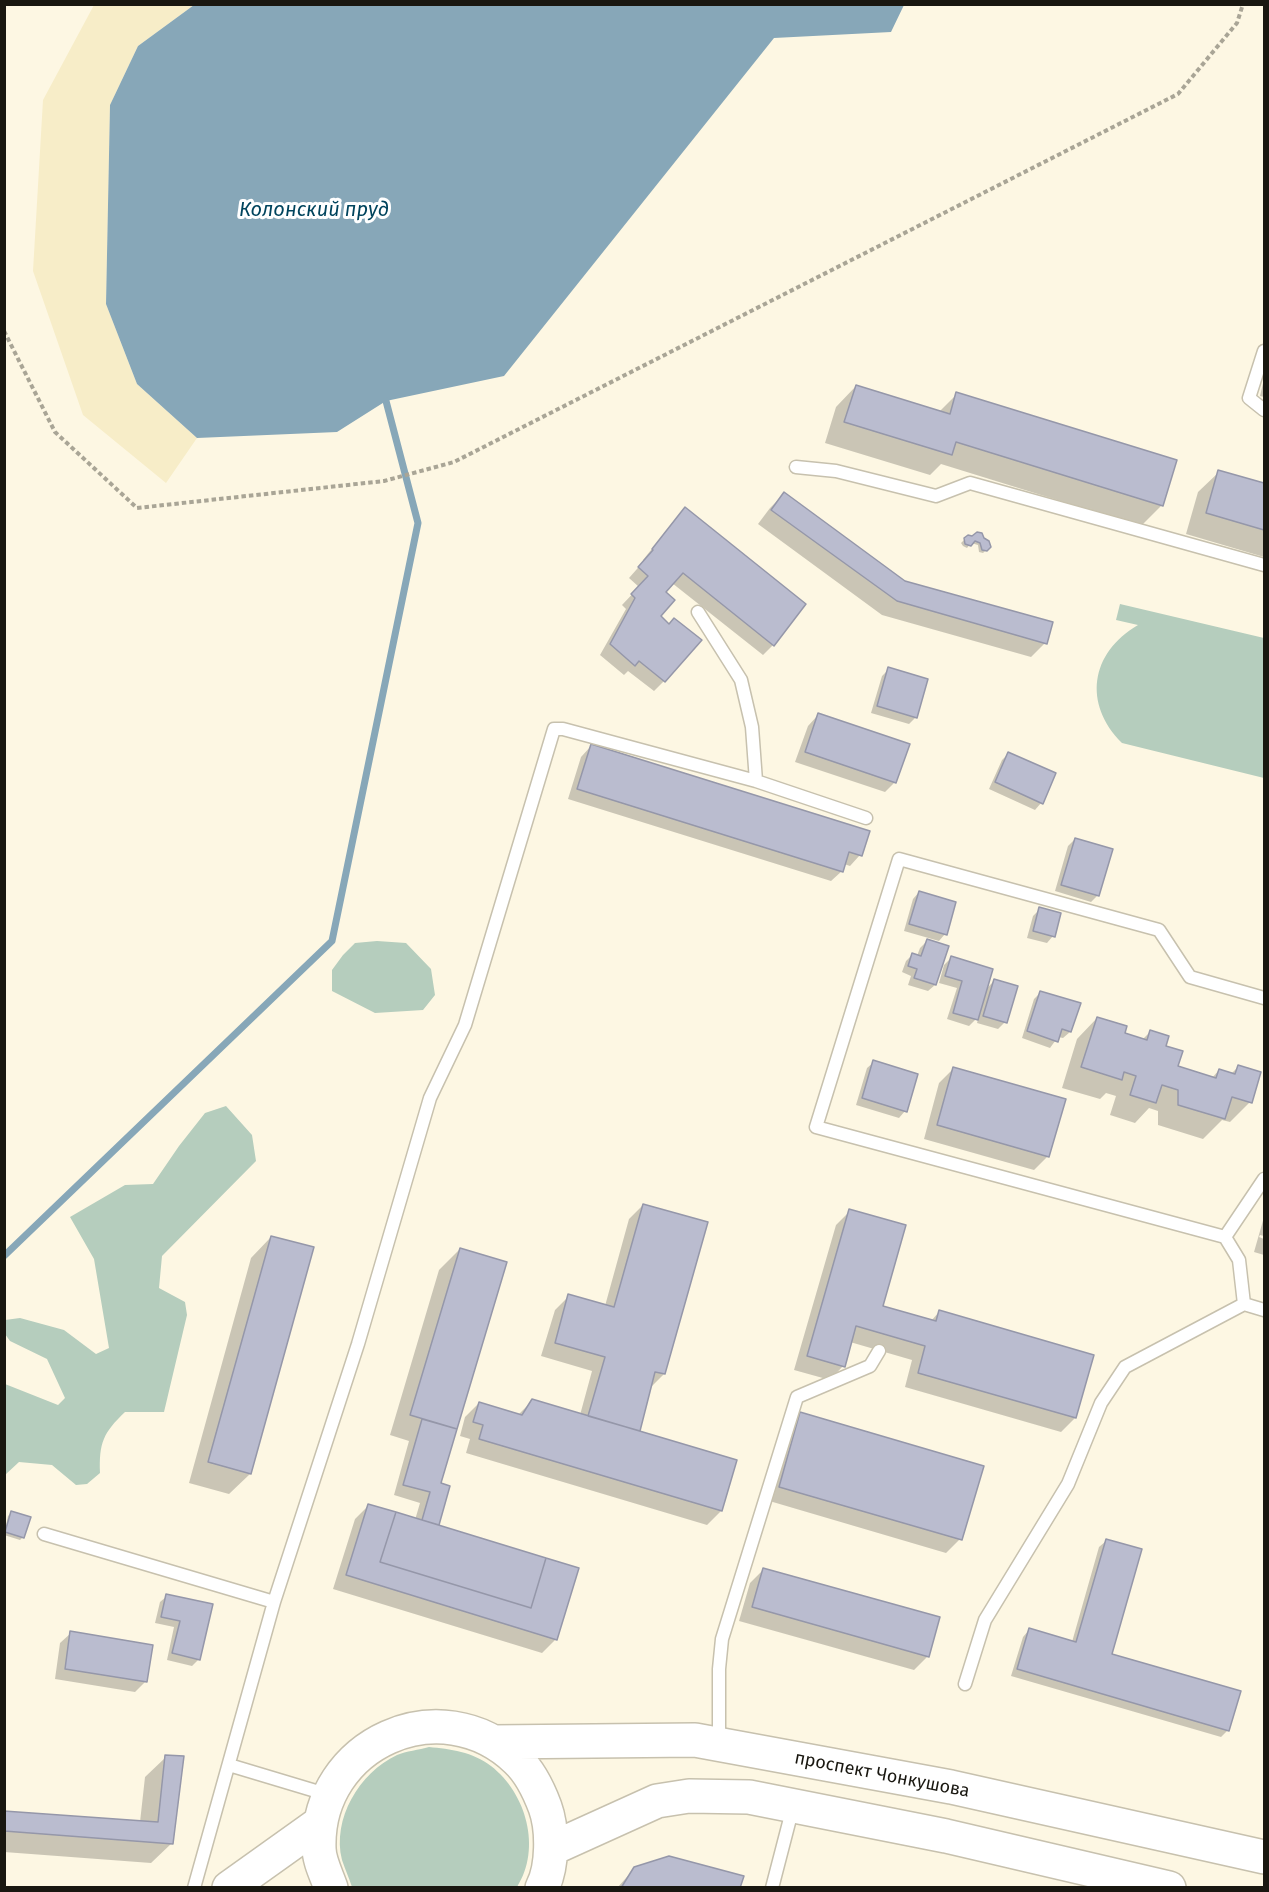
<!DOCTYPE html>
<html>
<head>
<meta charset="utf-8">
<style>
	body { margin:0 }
	#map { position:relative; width:1269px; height:1892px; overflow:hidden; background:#fdf7e3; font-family:"Fira Sans",sans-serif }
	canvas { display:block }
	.frame { position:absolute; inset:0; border:6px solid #191710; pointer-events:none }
</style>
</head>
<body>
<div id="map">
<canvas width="1269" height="1892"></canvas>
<div class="frame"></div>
</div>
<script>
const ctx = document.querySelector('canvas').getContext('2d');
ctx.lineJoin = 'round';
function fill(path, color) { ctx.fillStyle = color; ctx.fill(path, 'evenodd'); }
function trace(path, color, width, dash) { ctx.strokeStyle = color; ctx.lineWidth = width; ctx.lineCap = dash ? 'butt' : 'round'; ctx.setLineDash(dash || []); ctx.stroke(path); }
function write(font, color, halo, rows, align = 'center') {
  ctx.font = font + ' "Fira Sans",sans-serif'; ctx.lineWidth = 6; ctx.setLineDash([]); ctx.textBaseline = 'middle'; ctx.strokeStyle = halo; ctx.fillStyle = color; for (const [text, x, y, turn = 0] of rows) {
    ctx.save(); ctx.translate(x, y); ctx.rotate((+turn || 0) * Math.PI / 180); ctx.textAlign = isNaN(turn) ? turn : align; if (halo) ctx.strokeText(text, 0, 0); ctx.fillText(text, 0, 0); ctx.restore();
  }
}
fill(new Path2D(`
	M1120 604 1264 638V778L1122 743C1083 704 1090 653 1138 625L1116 620Z
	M377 941 406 943 431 969 435 995 423 1010 375 1013 332 991V970L343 955 355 943Z
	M226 1106 252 1135 256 1161 162 1256 159 1288 185 1302 187 1315 164 1412H125C103 1433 99 1443 100 1473L87 1484 76 1485 52 1465 19 1462 5 1475V1384L58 1405 65 1398 47 1359 10 1341 5 1334V1320L20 1318 64 1330 96 1354 109 1348 94 1259 70 1217 125 1185 153 1184 179 1146 205 1113Z
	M429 1747C450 1749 473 1752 491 1766 526 1793 542 1848 517 1887H352C349 1878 345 1869 342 1860 332 1819 359 1773 397 1755 406 1751 419 1750 429 1747Z`), '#b5cdbd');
fill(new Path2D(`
	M94 5H194L138 46 110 105 106 304 137 384 197 438 166 483 83 415 33 271 43 100Z`), '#f7edc8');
fill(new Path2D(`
	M194 5 902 4 904 5 891 32 774 38 504 376 386 401 337 432 197 438 137 384 106 304 110 105 138 46Z`), '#87a7b8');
fill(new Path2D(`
	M1264 379V397L1260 396Z
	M856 386 939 412 957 394 1162 505 1141 526 941 464 930 475 825 443 836 407Z
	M1219 472 1264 485V557L1186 534 1198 492Z
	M784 494 905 582 1045 643 1031 657 882 615 758 524 770 508Z
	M685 509 773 645 763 655 672 583 664 592 659 616 664 681 654 691 628 671 624 675 600 655 626 609 622 605 639 587 629 578 644 561 643 560 675 520Z
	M968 536 973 537 990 546 983 553 979 552 978 545 971 543 967 548 963 546 961 543Z
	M889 669 916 717 909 724 871 713 882 676Z
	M818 715 895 782 885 792 795 762 808 726Z
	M591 746 860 855 850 866 844 864 842 871 831 881 568 799 581 757Z
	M1009 753 1041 803 1035 810 989 789 1002 760Z
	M1075 839 1098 895 1091 902 1055 891 1068 846Z
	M919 892 945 934 939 941 904 931 913 899Z
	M1040 909 1053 936 1047 943 1027 938 1033 916Z
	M927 941 935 985 928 991 908 985 911 976 902 972 906 961 912 955 917 956 920 948Z
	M951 958 985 990 995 980 1005 1022 998 1029 977 1023 979 1016 969 1026 947 1019 957 988 939 983 944 965Z
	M1041 992 1070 1032 1063 1038 1058 1037 1050 1048 1022 1038 1034 999Z
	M1097 1018 1123 1034 1142 1040 1150 1032 1164 1047 1176 1067 1212 1078 1219 1070 1231 1074 1239 1066 1250 1102 1230 1122 1222 1120 1203 1139 1158 1125V1111L1149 1108 1135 1123 1110 1115 1116 1096 1106 1093 1100 1099 1062 1088 1077 1039Z
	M874 1062 905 1111 899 1118 856 1105 867 1068Z
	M953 1069 1048 1156 1034 1170 924 1139 939 1083Z
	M643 1205 664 1374 650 1388 638 1432 721 1511 707 1525 466 1453 470 1439 460 1436 465 1417 479 1403 518 1415 532 1401 580 1415 592 1371 541 1356 555 1310 569 1296 605 1306 629 1219Z
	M850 1211 881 1307 931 1321 939 1312 1075 1418 1061 1432 905 1387 912 1360 850 1342 843 1366 830 1380 794 1370 836 1225Z
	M1264 1217V1236L1260 1235 1259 1237 1264 1239V1255L1254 1252Z
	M271 1237 250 1474 229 1494 189 1483 251 1258Z
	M460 1249 505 1263 440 1484 436 1526 556 1639 542 1653 333 1589 355 1519 369 1505 415 1520 420 1503 394 1495 409 1441 390 1435 439 1270Z
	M801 1414 960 1539 946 1553 766 1500 787 1428Z
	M11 1513 23 1537 20 1540 4 1535 8 1516Z
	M1106 1541 1110 1655 1228 1730 1221 1737 1011 1676 1023 1637 1029 1630 1072 1642 1099 1547Z
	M764 1569 928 1656 914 1670 739 1621 750 1583Z
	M167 1596 211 1605 199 1659 192 1666 167 1660 174 1627 155 1623 160 1602Z
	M71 1633 146 1681 135 1692 55 1679 60 1643Z
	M166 1757 172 1843 151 1863 4 1852V1812L140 1822 145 1777Z
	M635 1868 738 1888H617Z`), '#0003');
trace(new Path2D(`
	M4 1256 332 941 418 523 386 401`), '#87a7b8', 7);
const building = new Path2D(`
	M856 385 950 414 956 392 1177 460 1163 506 956 442 952 455 844 422Z
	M1218 470 1264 483V530L1206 513Z
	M784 492 905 581 1053 622 1047 644 897 601 771 510Z
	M685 507 806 604 774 646 683 573 666 592 675 600 661 616 669 624 674 618 702 640 665 682 639 661 635 666 610 644 635 598 631 594 648 576 638 567 653 550 652 549Z
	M977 532 982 533 984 538 989 541 991 547 987 551 982 550 980 543 975 541 971 546 965 544 964 538 968 535 972 536Z
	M888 667 928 679 917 718 877 706Z
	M818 713 910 744 896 783 805 752Z
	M591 744 870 831 862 856 849 852 843 872 577 789Z
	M1008 752 1056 773 1043 804 995 782Z
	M1075 838 1113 849 1099 896 1061 885Z
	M919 891 956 902 947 935 909 924Z
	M1039 907 1061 913 1055 937 1033 931Z
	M927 939 949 946 936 985 914 978 917 969 908 966 912 953 921 956Z
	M951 956 993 969 978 1020 953 1013 962 981 945 976Z
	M994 979 1018 986 1007 1023 983 1016Z
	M1040 991 1081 1003 1071 1032 1062 1029 1058 1042 1027 1031Z
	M1097 1017 1127 1026 1125 1033 1147 1040 1150 1030 1169 1036 1166 1046 1183 1051 1178 1066 1216 1078 1219 1069 1235 1074 1238 1065 1261 1072 1252 1103 1232 1097 1225 1119 1178 1105V1090L1162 1085 1156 1103 1130 1095 1136 1076 1124 1072 1122 1080 1081 1067Z
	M873 1060 918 1074 907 1112 862 1098Z
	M953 1067 1066 1099 1049 1157 937 1125Z
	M643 1204 708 1222 665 1374 655 1372 640 1431 588 1416 605 1357 555 1343 568 1294 614 1307Z
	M849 1209 906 1225 883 1306 936 1321 939 1310 1094 1355 1076 1418 918 1373 925 1346 856 1326 845 1367 807 1356Z
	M271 1236 314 1247 251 1474 208 1462Z
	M460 1248 507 1262 457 1429 410 1415Z
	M532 1399 737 1460 722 1511 479 1439 483 1425 473 1422 479 1402 522 1415Z
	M800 1412 984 1466 962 1540 779 1487Z
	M422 1419 457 1429 441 1483 450 1486 439 1525 422 1520 430 1492 403 1485Z
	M368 1504 396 1512 380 1562 531 1608 546 1558 579 1568 557 1640 346 1575Z
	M11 1511 31 1517 24 1538 5 1532Z
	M396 1512 546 1558 531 1608 380 1562Z
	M1106 1539 1142 1549 1112 1654 1241 1691 1229 1731 1017 1669 1029 1628 1076 1642Z
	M763 1568 940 1617 929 1657 752 1607Z
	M166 1594 213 1604 200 1660 172 1653 180 1621 161 1617Z
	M70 1631 153 1645 147 1682 65 1669Z
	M165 1755 184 1756 173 1844 4 1831V1811L158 1822Z
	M669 1856 744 1876 740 1888H621L634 1867Z`);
fill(building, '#babccf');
trace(building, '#9597a9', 1.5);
const lane = new Path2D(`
	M1264 351 1249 398 1264 410
	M796 467 836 471 936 496 970 483 1264 565
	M698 612 741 680 752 727 756 781
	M1264 998 1190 977 1159 930 899 859 816 1127 1225 1237 1239 1260 1244 1304 1264 1310
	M1225 1237 1264 1179
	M44 1534 274 1602 194 1888
	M274 1602 358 1344 430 1098 465 1025 554 729H563L756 781 866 818
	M965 1684 985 1620 1068 1484 1101 1403 1125 1367 1244 1304
	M719 1743V1669L722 1639 797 1397 870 1366 879 1351
	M229 1765 329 1795
	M772 1888 793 1807`);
const secondary = new Path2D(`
	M493 1742 695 1740 951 1787 1264 1857
	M551 1849 657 1801 689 1796 749 1797 946 1836 1169 1888
	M229 1888 320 1823
	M331 1888C327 1876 319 1861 319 1848 316 1743 441 1687 517 1760 531 1773 539 1791 545 1807 553 1829 553 1867 542 1888`);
trace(lane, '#c7c1ae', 15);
trace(secondary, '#c7c1ae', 36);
trace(new Path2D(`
	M4 331 55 432 137 508 384 481 454 462 1178 94 1237 23 1243 4`), '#a9a596', 4, [4.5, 3]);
trace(lane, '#fff', 12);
trace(secondary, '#fff', 33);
write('18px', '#191710', '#fff', [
	["проспект Чонкушова",882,1775,11]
]);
write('italic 20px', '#00445d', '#fff', [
	["Колонский пруд",314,210]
]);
</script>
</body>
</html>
